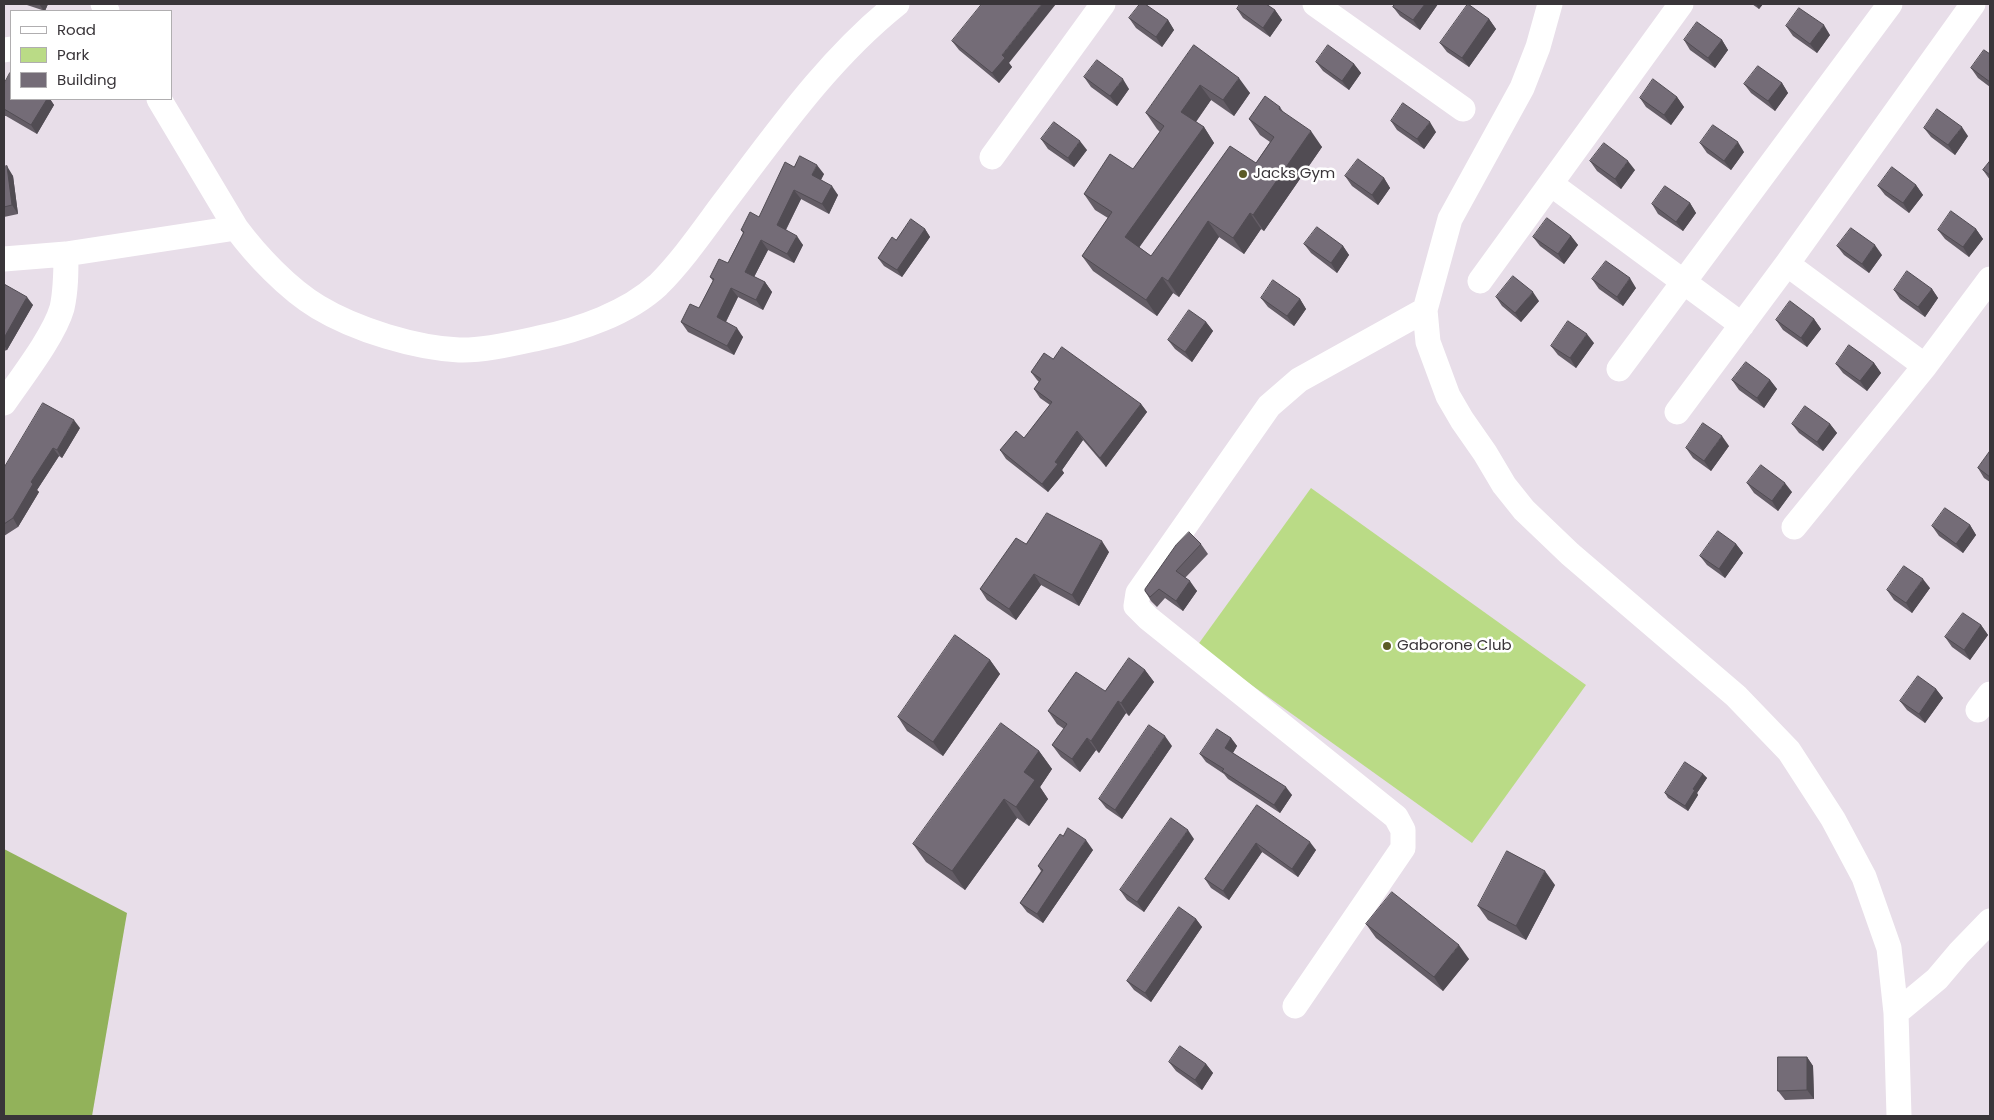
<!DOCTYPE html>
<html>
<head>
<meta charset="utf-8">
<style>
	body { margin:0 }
	#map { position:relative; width:1994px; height:1120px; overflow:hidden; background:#e8dee9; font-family:Poppins,sans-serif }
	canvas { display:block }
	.frame { position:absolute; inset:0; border:5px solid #393539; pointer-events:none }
	.legend { position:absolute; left:10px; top:10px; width:162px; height:90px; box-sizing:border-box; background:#fff; border:1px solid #b0aeb0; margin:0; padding:6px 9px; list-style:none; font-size:15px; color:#393539 }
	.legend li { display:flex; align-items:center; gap:10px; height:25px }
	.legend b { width:25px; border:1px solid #b0aeb0 }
</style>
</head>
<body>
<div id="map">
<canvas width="1994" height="1120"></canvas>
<div class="frame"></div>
<ul class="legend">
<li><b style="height:6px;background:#fff"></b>Road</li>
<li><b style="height:14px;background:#badb86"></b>Park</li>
<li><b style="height:14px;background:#746c77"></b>Building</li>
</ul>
</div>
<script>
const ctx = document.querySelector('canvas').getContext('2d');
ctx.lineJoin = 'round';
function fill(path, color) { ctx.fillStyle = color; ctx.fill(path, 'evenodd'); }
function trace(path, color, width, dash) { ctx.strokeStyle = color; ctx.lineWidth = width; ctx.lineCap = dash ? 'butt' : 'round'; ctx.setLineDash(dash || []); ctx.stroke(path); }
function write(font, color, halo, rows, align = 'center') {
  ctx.font = font + ' Poppins,sans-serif'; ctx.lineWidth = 5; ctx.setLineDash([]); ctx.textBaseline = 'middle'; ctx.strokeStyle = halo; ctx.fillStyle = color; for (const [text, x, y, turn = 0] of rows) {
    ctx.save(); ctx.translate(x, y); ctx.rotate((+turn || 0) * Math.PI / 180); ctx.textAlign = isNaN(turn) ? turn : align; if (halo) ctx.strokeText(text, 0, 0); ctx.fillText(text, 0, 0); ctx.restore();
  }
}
fill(new Path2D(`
	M1311 488 1586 685 1472 843 1197 646Z`), '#badb86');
fill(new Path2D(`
	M4 849 127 913 92 1116H4Z`), '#92b25a');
trace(new Path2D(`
	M103 4 107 11
	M1315 4 1463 109
	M1550 4 1538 47 1522 88 1450 219 1425 310 1428 342 1448 396 1462 420 1485 453 1504 485 1524 510 1570 554 1736 696 1789 751 1833 819 1864 877 1889 948 1896 1013 1899 1116
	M4 50 11 49
	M159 99 236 228C256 255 288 289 318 307 356 330 416 348 459 350 483 351 516 343 539 338 579 330 628 313 658 285 682 261 702 232 722 205 776 134 827 60 897 4
	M992 157 1103 4
	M1551 184 1742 325
	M4 259 66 254 236 228
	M1787 264 1925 366
	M1480 281 1681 4
	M1619 369 1890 4
	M4 403C21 378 54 336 62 308 66 290 66 272 66 254
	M1677 412 1787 264 1973 4
	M1794 527 1925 366 1990 279
	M1978 710 1990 694
	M1295 1006 1403 848V830L1396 817 1148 618 1136 606 1138 593 1269 406 1299 380 1425 310
	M1896 1013 1937 979 1959 953 1990 921`), '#fff', 25);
fill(new Path2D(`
	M24 4H48L45 11Z
	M1395 4H1438L1420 30 1400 16 1393 7Z
	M1752 4H1763L1759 9Z
	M1237 9 1275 10 1282 20 1270 37 1243 18Z
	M1129 18 1168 20 1174 30 1162 47 1136 28Z
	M1489 19 1496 29 1469 67 1447 52 1440 43Z
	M1786 26 1830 35 1817 53 1793 36Z
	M1684 40H1722L1728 50 1715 68 1690 50Z
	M952 41 1009 63 1012 67 999 83 959 50Z
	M1194 45 1250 93 1234 116 1211 100 1196 122 1204 127 1214 143 1139 247 1151 256 1256 163 1270 142 1260 135 1249 119 1280 107 1284 113 1322 147 1264 231 1261 229 1244 254 1219 237 1179 297 1173 293 1157 316 1093 271 1082 256 1108 218 1095 210 1084 194 1133 169 1160 132 1157 129 1146 113Z
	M1990 54V87L1978 78 1971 68Z
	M1316 62 1354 64 1361 73 1349 90 1323 71Z
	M1084 77 1129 89 1117 106 1091 87Z
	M1782 83 1788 93 1775 111 1751 93 1744 84Z
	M4 84 11 99H50L54 105 37 134 6 116H4Z
	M1677 97 1684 107 1671 125 1646 107 1640 98Z
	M1391 121 1436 132 1424 149 1397 130Z
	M1924 128 1968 136 1955 155 1931 137Z
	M1041 139 1087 150 1074 167 1048 149Z
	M1700 143 1744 152 1731 170 1707 153Z
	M1590 161 1635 170 1621 189 1597 171Z
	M1990 161V180L1983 170Z
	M4 167 13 176 18 214 4 217Z
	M794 167 824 174 821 180 838 195 829 214 801 199 786 230 803 245 794 263 768 250 754 277 765 282 772 292 763 310 738 297 726 322 743 337 734 355 688 332 681 322 699 308 713 281 710 277 728 263 743 233 741 230 759 217Z
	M1345 176 1384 178 1390 188 1378 205 1352 186Z
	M1916 185 1923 195 1909 213 1885 195 1878 186Z
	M1690 203 1696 213 1683 231 1658 214 1652 204Z
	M925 229 930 237 902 277 884 266 878 258 896 240Z
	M1976 229 1983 239 1969 257 1945 239 1938 230Z
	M1571 236 1578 245 1564 264 1540 246 1533 237Z
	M1304 244 1343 246 1349 255 1337 273 1311 253Z
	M1837 246 1882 255 1869 273 1844 255Z
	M1592 279 1636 288 1623 306 1599 289Z
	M4 284 33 305 7 350 4 351Z
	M1932 289 1938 298 1925 317 1900 299 1894 290Z
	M1496 297 1539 301 1521 322 1502 306Z
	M1261 298 1300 299 1306 309 1294 326 1268 307Z
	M1814 319 1821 329 1807 347 1783 330 1776 320Z
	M1206 322 1213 331 1192 362 1175 349 1168 340Z
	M1594 343 1576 368 1558 355 1551 346Z
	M1053 359 1141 404 1147 412 1106 467 1083 440 1062 470 1064 473 1048 492 1006 459 1000 450 1024 438 1050 405 1040 398 1034 389 1039 382 1037 380 1031 372Z
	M1874 363 1881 373 1867 391 1843 373 1836 364Z
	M1732 380H1770L1777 389 1764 408 1739 390Z
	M1792 424H1830L1837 433 1823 451 1799 433Z
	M80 428 62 458 59 456 37 490 39 492 18 527 4 536V468Z
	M1729 446 1711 471 1693 458 1686 448Z
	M1990 451V482L1984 478 1978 468Z
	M1747 483 1792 492 1778 511 1754 493Z
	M1970 525 1976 535 1963 553 1939 536 1932 526Z
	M1026 544 1109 552 1079 606 1041 585 1016 620 987 600 980 589Z
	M1201 544 1208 554 1185 578 1197 591 1183 611 1165 598 1157 607 1151 601 1145 591Z
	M1736 544 1743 553 1725 578 1707 565 1700 556Z
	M1930 588 1912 613 1894 600 1887 590Z
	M1981 625 1988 635 1970 660 1952 647 1945 637Z
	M990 660 1000 674 943 756 907 731 898 717Z
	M1145 670 1154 682 1129 716 1126 713 1099 753 1096 750 1080 772 1061 757 1052 745 1064 729 1057 724 1048 711 1105 691Z
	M1936 689 1943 698 1925 723 1907 710 1900 701Z
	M1231 738 1237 746 1233 753 1292 795 1280 813 1228 779 1224 774 1206 762 1200 754Z
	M1172 746 1122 819 1106 808 1099 799Z
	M1039 751 1052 769 1040 787 1048 799 1029 826 1017 818 965 890 926 862 913 844Z
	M1703 774 1707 778 1697 793 1698 795 1688 811 1668 798 1665 793Z
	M1257 805 1316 850 1298 877 1262 852 1229 900 1211 888 1205 879Z
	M1063 836 1093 850 1043 923 1027 912 1020 903 1041 871 1038 866Z
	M1194 839 1144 912 1127 900 1120 890Z
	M1555 885 1526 940 1488 920 1478 906Z
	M1196 919 1202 927 1151 1002 1134 990 1127 981Z
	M1366 924 1469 959 1443 991 1376 938Z
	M1807 1057 1813 1066 1814 1099 1785 1100 1778 1091Z
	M1169 1062 1206 1064 1213 1073 1202 1090 1176 1071Z`), '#645d66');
fill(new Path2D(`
	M39 4H48L45 11H44Z
	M1042 4H1056L1009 63 1012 67 999 83 992 73 1002 55Z
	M1425 4H1438L1420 30 1413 20Z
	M1756 4H1763L1759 9Z
	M1275 10 1282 20 1270 37 1263 28Z
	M1489 19 1496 29 1469 67 1462 58Z
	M1168 20 1174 30 1162 47 1156 37Z
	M1824 25 1830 35 1817 53 1810 44Z
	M1722 40 1728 50 1715 68 1708 58Z
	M1354 64 1361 73 1349 90 1342 81Z
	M1239 78 1250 93 1234 116 1223 100Z
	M1123 79 1129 89 1117 106 1110 96Z
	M1782 83 1788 93 1775 111 1768 101Z
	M1200 85 1211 100 1192 127 1181 112Z
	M1677 97 1684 107 1671 125 1664 115Z
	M47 99H50L54 105 37 134 31 125Z
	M1430 122 1436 132 1424 149 1417 139Z
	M1204 127 1214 143 1136 252 1125 237Z
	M1962 127 1968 136 1955 155 1948 145Z
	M1311 131 1322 147 1264 231 1253 215Z
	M1080 141 1087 150 1074 167 1068 158Z
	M1738 142 1744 152 1731 170 1724 161Z
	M1628 161 1635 170 1621 189 1615 179Z
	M817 165 824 174 818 185 812 175Z
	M7 166 13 176 18 214 12 205Z
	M1384 178 1390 188 1378 205 1372 195Z
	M1916 185 1923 195 1909 213 1903 203Z
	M832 186 838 195 829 214 822 204Z
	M794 190 801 199 783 235 777 225Z
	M1690 203 1696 213 1683 231 1676 222Z
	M1250 213 1261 229 1244 254 1233 238Z
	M1208 221 1219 237 1179 297 1168 281Z
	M925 229 930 237 902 277 897 270Z
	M1976 229 1983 239 1969 257 1963 247Z
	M797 236 803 245 794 263 787 254Z
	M1571 236 1578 245 1564 264 1558 254Z
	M761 240 768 250 752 281 745 272Z
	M1875 245 1882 255 1869 273 1862 264Z
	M1343 246 1349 255 1337 273 1331 263Z
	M1162 277 1173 293 1157 316 1146 300Z
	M1630 278 1636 288 1623 306 1617 297Z
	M765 282 772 292 763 310 756 300Z
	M731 288 738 297 723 327 717 317Z
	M1932 289 1938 298 1925 317 1918 307Z
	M1533 292 1539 301 1521 322 1515 313Z
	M27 297 33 305 7 350 4 345V338Z
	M1300 299 1306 309 1294 326 1287 316Z
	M1814 319 1821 329 1807 347 1801 338Z
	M1206 322 1213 331 1192 362 1185 352Z
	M737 328 743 337 734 355 727 346Z
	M1587 334 1594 343 1576 368 1570 358Z
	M1874 363 1881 373 1867 391 1860 381Z
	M1770 380 1777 389 1764 408 1757 398Z
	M1141 404 1147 412 1106 467 1100 458Z
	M74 420 80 428 62 458 57 450Z
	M1830 424 1837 433 1823 451 1817 442Z
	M1077 431 1083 440 1062 470 1064 473 1048 492 1042 484 1055 462Z
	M1722 436 1729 446 1711 471 1704 461Z
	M53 448 59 456 37 490 39 492 18 527 13 518 31 482Z
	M1785 483 1792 492 1778 511 1772 501Z
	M1970 525 1976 535 1963 553 1956 544Z
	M1102 541 1109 552 1079 606 1072 595Z
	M1736 544 1743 553 1725 578 1719 569Z
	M1034 574 1041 585 1016 620 1009 609Z
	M1923 579 1930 588 1912 613 1906 603Z
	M1190 581 1197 591 1183 611 1176 601Z
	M1981 625 1988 635 1970 660 1964 650Z
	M990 660 1000 674 943 756 933 742Z
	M1145 670 1154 682 1129 716 1121 703Z
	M1936 689 1943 698 1925 723 1919 714Z
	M1118 701 1126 713 1099 753 1091 741Z
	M1165 736 1172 746 1122 819 1115 810Z
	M1087 738 1096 750 1080 772 1072 759Z
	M1231 738 1237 746 1231 756 1225 748Z
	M1039 751 1052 769 1040 787 1048 799 1029 826 1016 807 1024 772Z
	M1703 774 1707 778 1697 793 1698 795 1688 811 1685 806 1693 789Z
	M1286 787 1292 795 1280 813 1274 805Z
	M1004 799 1017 818 965 890 952 871Z
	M1188 830 1194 839 1144 912 1137 902Z
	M1086 840 1093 850 1043 923 1037 914Z
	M1310 842 1316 850 1298 877 1292 869Z
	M1256 843 1262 852 1229 900 1223 891Z
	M1545 871 1555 885 1526 940 1516 926Z
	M1196 919 1202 927 1151 1002 1145 993Z
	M1459 945 1469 959 1443 991 1434 977Z
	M1807 1057 1813 1066 1814 1099 1807 1090Z
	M1206 1064 1213 1073 1202 1090 1195 1080Z`), '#514c53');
const building = new Path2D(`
	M982 4H1042L1002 55 1005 58 992 73 952 41Z
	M1140 4H1145L1168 20 1156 37 1129 18Z
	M1240 4H1266L1275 10 1263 28 1237 9Z
	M1395 4H1425L1413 20 1393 7Z
	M1468 4 1489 19 1462 58 1440 43Z
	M1799 8 1824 25 1810 44 1786 26Z
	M1697 22 1722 40 1708 58 1684 40Z
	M1194 45 1239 78 1223 100 1200 85 1181 112 1204 127 1125 237 1151 256 1230 146 1256 163 1274 137 1249 119 1265 96 1280 107 1279 109 1311 131 1253 215 1250 213 1233 238 1208 221 1168 281 1162 277 1146 300 1082 256 1112 212 1084 194 1110 154 1133 169 1164 126 1146 113Z
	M1328 45 1354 64 1342 81 1316 62Z
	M1984 50 1990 54V82L1971 68Z
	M1097 60 1123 79 1110 96 1084 77Z
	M1758 66 1782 83 1768 101 1744 84Z
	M10 73 11 74V99H47L31 125 4 109V84Z
	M1653 79 1677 97 1664 115 1640 98Z
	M1403 103 1430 122 1417 139 1391 121Z
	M1937 109 1962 127 1948 145 1924 128Z
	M1054 122 1080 141 1068 158 1041 139Z
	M1713 125 1738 142 1724 161 1700 143Z
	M1604 143 1628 161 1615 179 1590 161Z
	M800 156 817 165 812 175 832 186 822 204 794 190 777 225 797 236 787 254 761 240 745 272 765 282 756 300 731 288 717 317 737 328 727 346 681 322 690 304 699 308 714 279 710 277 719 259 728 263 744 232 741 230 750 212 759 217 785 162 794 167Z
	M1358 159 1384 178 1372 195 1345 176Z
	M1990 161V175L1983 170Z
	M7 166 12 205 4 207V167Z
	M1892 167 1916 185 1903 203 1878 186Z
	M1665 186 1690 203 1676 222 1652 204Z
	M1951 211 1976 229 1963 247 1938 230Z
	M1547 218 1571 236 1558 254 1533 237Z
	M911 219 925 229 897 270 878 258 892 237 896 240Z
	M1317 227 1343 246 1331 263 1304 244Z
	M1851 228 1875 245 1862 264 1837 246Z
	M1606 261 1630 278 1617 297 1592 279Z
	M1907 271 1932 289 1918 307 1894 290Z
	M1513 276 1533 292 1515 313 1496 297Z
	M1273 280 1300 299 1287 316 1261 298Z
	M4 284 27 297 4 338Z
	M1790 301 1814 319 1801 338 1776 320Z
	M1189 310 1206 322 1185 352 1168 340Z
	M1568 321 1587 334 1570 358 1551 346Z
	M1849 345 1874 363 1860 381 1836 364Z
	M1062 347 1141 404 1100 458 1077 431 1055 462 1058 464 1042 484 1000 450 1016 431 1024 438 1052 402 1034 389 1041 379 1031 372 1044 353 1053 359Z
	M1746 362 1770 380 1757 398 1732 380Z
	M43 403 74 420 57 450 53 448 31 482 33 484 13 518 4 524V468Z
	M1805 406 1830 424 1817 442 1792 424Z
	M1703 423 1722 436 1704 461 1686 448Z
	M1990 451V477L1978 468Z
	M1761 465 1785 483 1772 501 1747 483Z
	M1945 508 1970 525 1956 544 1932 526Z
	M1047 513 1102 541 1072 595 1034 574 1009 609 980 589 1016 538 1026 544Z
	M1718 531 1736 544 1719 569 1700 556Z
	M1189 532 1201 544 1176 571 1190 581 1176 601 1159 589 1150 597 1145 591V589L1176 545Z
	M1904 566 1923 579 1906 603 1887 590Z
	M1963 613 1981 625 1964 650 1945 637Z
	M955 635 990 660 933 742 898 717Z
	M1129 658 1145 670 1121 703 1118 701 1091 741 1087 738 1072 759 1052 745 1067 724 1048 711 1076 672 1105 691Z
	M1918 676 1936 689 1919 714 1900 701Z
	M1001 723 1039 751 1024 772 1035 780 1016 807 1004 799 952 871 913 844Z
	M1149 725 1165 736 1115 810 1099 799Z
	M1217 729 1231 738 1225 748 1286 787 1274 805 1222 771 1224 769 1200 754Z
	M1685 762 1703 774 1693 789 1695 790 1685 806 1665 793Z
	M1257 805 1310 842 1292 869 1256 843 1223 891 1205 879Z
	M1171 818 1188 830 1137 902 1120 890Z
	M1068 828 1086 840 1037 914 1020 903 1043 870 1038 866 1060 834 1063 836Z
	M1507 851 1545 871 1516 926 1478 906Z
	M1392 892 1459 945 1434 977 1366 924Z
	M1179 907 1196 919 1145 993 1127 981Z
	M1180 1046 1206 1064 1195 1080 1169 1062Z
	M1778 1057H1807V1090L1778 1091Z`);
fill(building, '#746c77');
trace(building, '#514c53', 1);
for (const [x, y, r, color] of [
	[1243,174,5,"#5c5a26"],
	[1387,646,5,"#5c5a26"]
]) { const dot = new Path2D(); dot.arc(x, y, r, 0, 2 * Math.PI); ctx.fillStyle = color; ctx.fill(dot); trace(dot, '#fff', 2); }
write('15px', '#393539', '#fff', [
	["Jacks Gym",1253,174],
	["Gaborone Club",1397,646]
], 'left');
</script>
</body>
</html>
